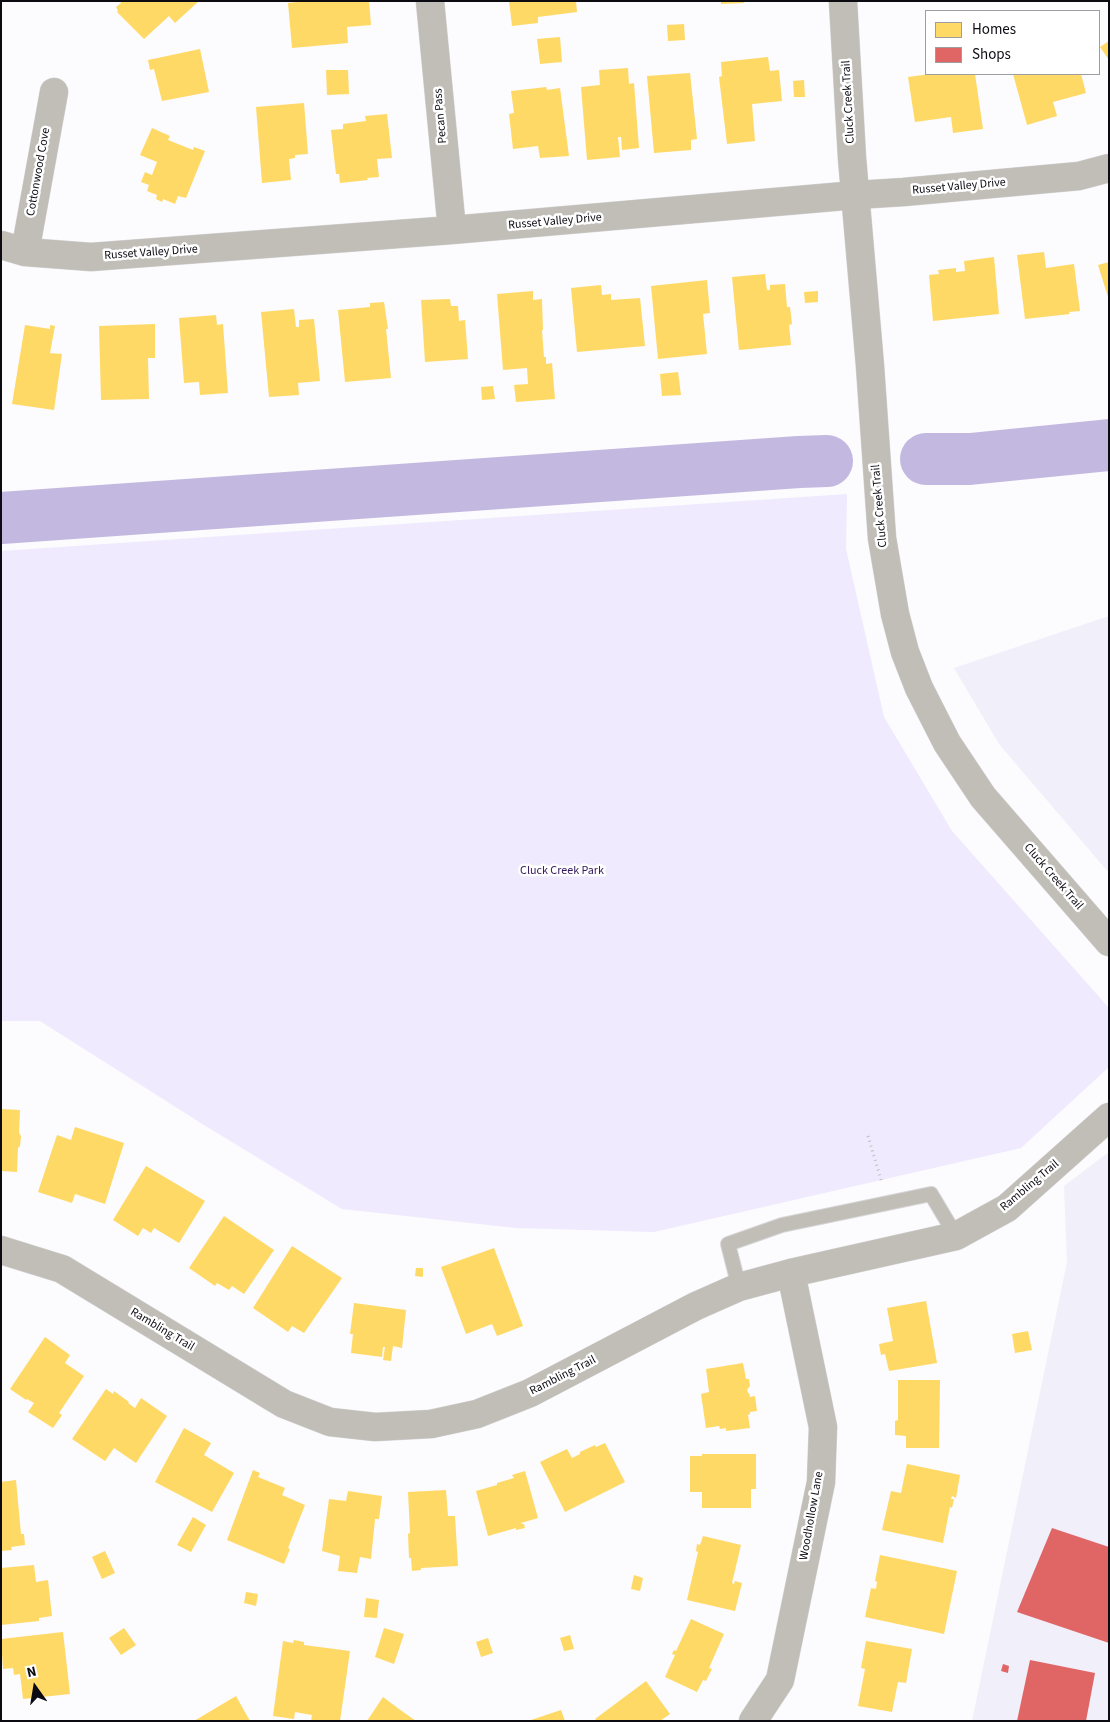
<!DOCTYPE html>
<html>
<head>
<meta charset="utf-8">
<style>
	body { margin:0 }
	#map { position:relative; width:1110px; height:1722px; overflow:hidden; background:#fcfbfd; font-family:"Source Sans 3",sans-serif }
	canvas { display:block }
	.frame { position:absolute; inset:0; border:2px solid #0d0b12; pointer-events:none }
	.legend { position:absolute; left:925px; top:10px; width:175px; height:65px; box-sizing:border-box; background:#fff; border:1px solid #9e9da0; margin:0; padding:6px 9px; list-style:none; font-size:15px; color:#0d0b12 }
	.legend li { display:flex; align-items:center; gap:10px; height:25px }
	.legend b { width:25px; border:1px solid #9e9da0 }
	.north { position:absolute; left:10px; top:1662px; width:50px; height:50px; -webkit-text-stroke:4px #fff; paint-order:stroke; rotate:347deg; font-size:14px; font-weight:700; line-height:20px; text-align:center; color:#0d0b12 }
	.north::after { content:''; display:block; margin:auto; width:18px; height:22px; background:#0d0b12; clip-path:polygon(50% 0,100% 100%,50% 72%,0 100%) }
</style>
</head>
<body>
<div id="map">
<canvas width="1110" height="1722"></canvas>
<div class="frame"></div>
<ul class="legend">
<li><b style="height:14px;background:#ffd966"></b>Homes</li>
<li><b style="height:14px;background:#e06666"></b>Shops</li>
</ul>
<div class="north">N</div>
</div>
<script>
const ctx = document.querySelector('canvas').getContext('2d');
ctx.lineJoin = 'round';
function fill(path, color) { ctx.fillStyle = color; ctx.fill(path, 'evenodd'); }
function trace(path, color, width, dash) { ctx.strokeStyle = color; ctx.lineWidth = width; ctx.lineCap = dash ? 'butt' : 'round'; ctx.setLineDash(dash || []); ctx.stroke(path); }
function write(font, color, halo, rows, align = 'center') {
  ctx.font = font + ' "Source Sans 3",sans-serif'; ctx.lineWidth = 5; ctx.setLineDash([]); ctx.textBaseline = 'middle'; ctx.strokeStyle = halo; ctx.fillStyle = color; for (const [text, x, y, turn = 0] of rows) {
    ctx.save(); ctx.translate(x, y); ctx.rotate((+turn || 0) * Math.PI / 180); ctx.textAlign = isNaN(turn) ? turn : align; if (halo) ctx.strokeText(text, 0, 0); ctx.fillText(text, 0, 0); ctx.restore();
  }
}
fill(new Path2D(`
	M1109 616V873L999 744 954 668Z
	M1109 1152V1721H972L1067 1262 1064 1186Z`), '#f1eff9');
fill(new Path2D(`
	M847 494 846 549 884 717 952 831 1109 1008V1067L1021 1148 654 1232 516 1228 342 1209 204 1125 40 1021H1V551Z`), '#efeafe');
fill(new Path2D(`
	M120 1H199L175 23 169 16 144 39 117 12 118 11 116 7 121 3Z
	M306 1H369L371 25 347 27 348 43 292 48 288 3Z
	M509 1H576L577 12 538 17V23L512 26Z
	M721 1H744V3L721 4Z
	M684 24 685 40 668 41 667 25Z
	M560 37 562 62 540 64 537 39Z
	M1109 41V60L1100 47Z
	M200 49 209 92 162 101 154 69 150 70 148 60Z
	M768 57 770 71 779 70 782 101 752 104 755 141 727 144 719 77 722 76 721 62Z
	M628 68 629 84 634 83 639 148 622 150 621 137H618L620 157 587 160 581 87 600 85 599 70Z
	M326 70H348L349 94 327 95Z
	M690 73 697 139 691 140V150L654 153 647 76Z
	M930 74H975L983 129 953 133 951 117 915 122 908 77Z
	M1013 74H1081L1086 93 1053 102 1057 116 1027 125Z
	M804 80 805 97H794L793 81Z
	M546 87 547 90 560 88 569 156 540 158 538 146 513 149 509 114 514 113 511 91Z
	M304 103 308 154 295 155V158L289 159 291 180 262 183 256 107Z
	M387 114 392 158 377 159 379 177 367 178 368 180 340 183 339 174H336L331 130 343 129V124L366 121 365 116Z
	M152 128 170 136 168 140 193 150 194 147 205 151 186 198 178 196 175 204 163 199 162 202 156 199 157 195 147 191 149 185 141 182 145 172 152 175 157 162 140 155Z
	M1044 252 1046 268 1074 264 1080 311 1069 312 1070 314 1025 319 1017 255Z
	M994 257 999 314 933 321 929 275 939 274 938 270 956 268V272L965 271 964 261Z
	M1109 262V297H1108L1098 265Z
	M765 274 767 290H770V285L785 284 787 307H790L792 324 789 325 791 345 739 350 732 277Z
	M707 280 710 313 703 314 707 354 658 359 651 286Z
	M601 285 602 295 611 294V300L640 298 645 346 577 352 571 288Z
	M533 291V300L542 299 543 330H542L544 357H546V364L552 363 555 399 516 402 514 385 528 384 527 368 503 370 497 294Z
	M818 291V302L805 303 804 292Z
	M450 299 451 306H458L459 321 465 320 468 359 425 362 421 300Z
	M384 302 388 329H386L391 378 345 382 338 310 370 307V303Z
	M294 309 296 327H299V320L314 319 320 381 298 383 299 395 269 397 261 312Z
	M216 315 217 325 223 324 228 393 200 395 199 382 184 383 179 318Z
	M155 324V358H148L149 399 101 400 99 326Z
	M25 325 50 329V325L55 326 50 353 62 354 54 410 12 404Z
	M678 372 681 395 662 396 660 374Z
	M493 386 495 399 482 400 481 387Z
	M1 1109 20 1110 19 1133 21 1136 20 1146 18 1148 17 1172 2 1171Z
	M75 1127 124 1143 105 1204 75 1194 72 1203 38 1192 57 1135 71 1140Z
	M146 1166 205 1201 179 1243 154 1228 151 1233 143 1228 138 1236 113 1220Z
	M224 1216 274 1250 244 1294 232 1286 229 1290 217 1283 215 1286 189 1268Z
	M292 1246 342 1278 304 1333 292 1326 288 1332 253 1308Z
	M494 1248 523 1326 497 1336 492 1324 466 1334 441 1267Z
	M416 1268H423V1277L415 1276Z
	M926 1301 937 1363 889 1371 885 1354 881 1355 879 1344 893 1341 887 1308Z
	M354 1303 406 1310 402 1348 393 1346 391 1361 383 1360 385 1347H383L382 1357 351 1353 353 1334H350Z
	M1028 1331 1032 1350 1015 1353 1012 1334Z
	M45 1337 70 1355 65 1363 84 1376 59 1413 62 1415 53 1428 28 1412 34 1403 27 1399 26 1400 10 1389Z
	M743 1363 746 1379H749L750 1386 747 1390 748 1393H749L750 1397 755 1396 757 1411 750 1412V1414L748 1415 750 1428 726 1431V1428L720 1429 719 1426 706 1428 701 1394 709 1392 706 1369Z
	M898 1380H940L939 1448H906V1436L895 1435V1421L898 1420Z
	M106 1389 113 1394 114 1391 129 1402 128 1403 135 1408 141 1398 167 1416 136 1463 114 1448 105 1461 72 1439Z
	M184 1428 211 1443 204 1455 234 1473 212 1512 155 1482Z
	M605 1443 625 1482 565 1512 540 1462 567 1449 572 1458 580 1454V1452L595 1445 596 1447Z
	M702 1454H756V1489H751V1508H702V1492H690V1456H702Z
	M907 1464 960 1475 956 1498 952 1496 951 1499H954L952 1508 950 1507 943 1543 882 1530 891 1491 901 1493Z
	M253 1470 260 1473 258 1477 285 1488 282 1495 305 1505 288 1548 290 1549 284 1564 227 1540Z
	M525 1471 538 1518 521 1523 522 1524H524L525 1528 516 1530V1528L488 1536 476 1491 497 1485V1483L514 1478 512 1475Z
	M16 1480 21 1534H24L25 1545 11 1547 12 1550 1 1551V1482Z
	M446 1490 448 1516H455L458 1566 421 1568V1570L412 1571 411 1558H409L408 1534 410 1533 408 1492Z
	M348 1491 382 1496 379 1519H375L371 1559 360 1557 357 1573 338 1571 340 1556 322 1551 329 1499 346 1501Z
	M193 1517 206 1525 191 1552 177 1545Z
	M703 1536 741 1545 732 1583 734 1584 735 1581 742 1583 735 1611 687 1600 698 1552 696 1551 697 1544 700 1545Z
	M105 1551 115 1573 102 1579 92 1557Z
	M880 1555 957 1571 944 1634 865 1617 871 1588 876 1589 877 1582 875 1581Z
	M34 1565 36 1582 48 1580 52 1616 39 1618V1621L1 1625V1568Z
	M634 1575 643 1578 640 1591 631 1589Z
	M246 1592 258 1594 256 1606 244 1603Z
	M366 1598 379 1600 377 1618 364 1617Z
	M691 1619 724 1634 709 1668 712 1669 706 1681 703 1680 697 1692 665 1677 675 1655 672 1654 674 1650 676 1651Z
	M124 1628 136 1645 121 1655 109 1638Z
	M384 1628 404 1634 394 1664 375 1657Z
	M63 1632 70 1694 23 1699 20 1674 14 1675 13 1668 3 1669 1 1639Z
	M570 1635 574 1649 564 1651 560 1638Z
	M488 1638 493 1653 481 1657 476 1642Z
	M294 1640 304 1642V1645L350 1651 340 1721H311L312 1715 295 1712 294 1719 273 1716 283 1641 293 1643Z
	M866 1641 912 1649 906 1683 898 1682 892 1712 858 1706 865 1669 861 1668Z
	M646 1681 670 1714 660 1721H597L595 1719Z
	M236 1696 250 1721H194Z
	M383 1697 399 1709 416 1721H367Z
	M561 1710 565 1721H531V1720Z`), '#ffd966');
fill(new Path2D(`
	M1052 1528 1109 1547V1643L1017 1612Z
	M1030 1660 1095 1673 1086 1721H1017Z
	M1003 1664 1009 1666 1008 1673 1001 1671Z`), '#e06666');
trace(new Path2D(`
	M926 459H970L1109 445
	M1 518 799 462 827 461`), '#c3b8e0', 52);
const service = new Path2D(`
	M739 1287 728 1244 782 1225 931 1194 956 1236`);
const minor = new Path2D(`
	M430 1 452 230
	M1 245 25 252 91 257 452 230 856 195 904 192 1079 176 1109 168
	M25 252 54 92
	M1 1250 62 1269 284 1404 330 1422 375 1427 431 1424 477 1414 530 1393 696 1306 739 1287 791 1273 956 1236 1007 1208 1109 1117
	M753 1721 780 1680 821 1482 823 1427 791 1273`);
const tertiary = new Path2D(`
	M843 1 852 158 870 366 882 538 895 614 905 652 919 688 947 743 983 797 1109 942`);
trace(service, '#d6d5d7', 16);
trace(minor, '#d6d5d7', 29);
trace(tertiary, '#d6d5d7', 29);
trace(new Path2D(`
	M868 1136 882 1183`), '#c0bebc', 3, [1, 4]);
trace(service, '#c0beb7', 14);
trace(minor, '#c0beb7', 28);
trace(tertiary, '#c0beb7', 28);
write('12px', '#0d0b12', '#fff', [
	["Cluck Creek Trail",849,102,-93],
	["Pecan Pass",441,116,-95],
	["Cottonwood Cove",39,172,-80],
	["Russet Valley Drive",959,187,-5],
	["Russet Valley Drive",555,222,-5],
	["Russet Valley Drive",151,253,-4],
	["Cluck Creek Trail",880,506,-95],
	["Cluck Creek Trail",1053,877,49],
	["Rambling Trail",1030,1186,-40],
	["Rambling Trail",162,1330,31],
	["Rambling Trail",563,1376,-27],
	["Woodhollow Lane",812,1516,-80]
]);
write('12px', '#341a5d', '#fff', [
	["Cluck Creek Park",562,871]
]);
</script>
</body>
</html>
